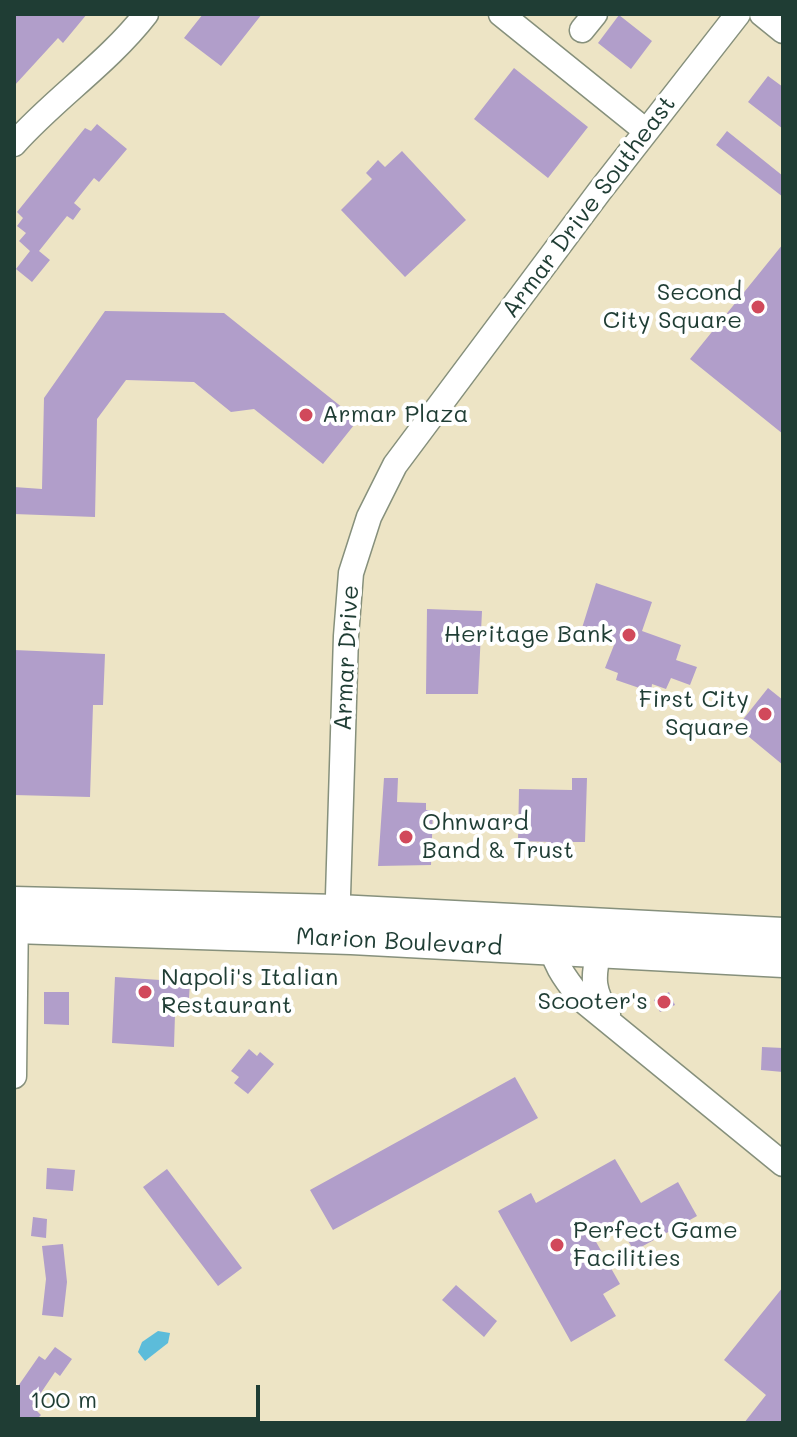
<!DOCTYPE html>
<html>
<head>
<meta charset="utf-8">
<style>
	body { margin:0 }
	#map { position:relative; width:797px; height:1437px; overflow:hidden; background:#ede4c5; font-family:Mali,sans-serif }
	canvas { display:block }
	.frame { position:absolute; inset:0; border:16px solid #1f3d34; pointer-events:none }
	.scale { position:absolute; left:16px; top:1385px; width:244px; height:36px; box-sizing:border-box; border:4px solid #1f3d34; border-top:0; padding-left:10px; font-size:24px; line-height:28px; white-space:nowrap; color:#1f3d34; -webkit-text-stroke:6px #fff; paint-order:stroke }
</style>
</head>
<body>
<div id="map">
<canvas width="797" height="1437"></canvas>
<div class="frame"></div>
<div class="scale">100 m</div>
</div>
<script>
const ctx = document.querySelector('canvas').getContext('2d');
ctx.lineJoin = 'round';
function fill(path, color) { ctx.fillStyle = color; ctx.fill(path, 'evenodd'); }
function trace(path, color, width, dash) { ctx.strokeStyle = color; ctx.lineWidth = width; ctx.lineCap = dash ? 'butt' : 'round'; ctx.setLineDash(dash || []); ctx.stroke(path); }
function write(font, color, halo, rows, align = 'center') {
  ctx.font = font + ' Mali,sans-serif'; ctx.lineWidth = 8; ctx.setLineDash([]); ctx.textBaseline = 'middle'; ctx.strokeStyle = halo; ctx.fillStyle = color; for (const [text, x, y, turn = 0] of rows) {
    ctx.save(); ctx.translate(x, y); ctx.rotate((+turn || 0) * Math.PI / 180); ctx.textAlign = isNaN(turn) ? turn : align; if (halo) ctx.strokeText(text, 0, 0); ctx.fillText(text, 0, 0); ctx.restore();
  }
}
fill(new Path2D(`
	M158 1331 170 1333 168 1343 145 1361 138 1352 142 1342Z`), '#5cbcda');
fill(new Path2D(`
	M14 14H87L63 43 58 38 14 86Z
	M203 14H262L221 66 184 38Z
	M619 15 652 41 631 69 598 43Z
	M514 68 588 127 548 178 474 119Z
	M768 76 783 87V129L748 102Z
	M97 124 127 149 99 182 94 178 74 203 81 209 73 220 67 216 39 251 50 260 32 282 16 269 30 251 19 241 26 233 17 226 23 218 17 212 85 128 91 131Z
	M727 131 783 176V197L716 145Z
	M402 151 466 220 405 277 341 210 372 179 366 173 378 160 385 167Z
	M783 244V434L690 359Z
	M105 311 224 313 358 420 323 464 254 409 231 412 194 382 126 380 97 419 95 517 14 514V487L42 489 44 398Z
	M596 583 652 602 642 631 681 645 676 660 697 667 690 685 671 678 666 689 652 684 651 692 616 680 618 673 605 668 616 640 582 628Z
	M427 609 482 611 478 694H426Z
	M14 650 105 654 103 705H93L90 797 14 795Z
	M768 688 783 700V765L737 727Z
	M384 778H398L397 802 426 803V810H433L431 865 378 866Z
	M572 778H587L585 842H567V851L551 850V842L518 841 519 789 572 790Z
	M115 977 190 982 188 1014H175L174 1047 112 1043Z
	M44 992H69V1025L44 1024Z
	M669 992 675 1005 660 1012 654 1000Z
	M762 1047 783 1048V1072L761 1070Z
	M249 1049 257 1056 260 1052 274 1064 248 1094 234 1083 239 1077 231 1071Z
	M515 1077 538 1118 333 1230 310 1190Z
	M615 1159 641 1203 678 1182 697 1216 634 1251 616 1220 591 1233 620 1284 603 1294 616 1316 571 1342 498 1211 531 1193 536 1203Z
	M47 1168 75 1170 73 1191 46 1189Z
	M167 1169 242 1268 218 1286 143 1187Z
	M33 1217 47 1219 46 1238 31 1236Z
	M63 1244 67 1282 63 1317 42 1315 46 1279 42 1246Z
	M456 1285 497 1321 484 1337 442 1300Z
	M783 1287V1423H744L766 1395 724 1360Z
	M55 1347 72 1359 60 1376 55 1372 32 1406 41 1415 33 1423H22L14 1415V1392L39 1356 45 1360Z`), '#b19eca');
const minor = new Path2D(`
	M501 14 646 131
	M762 14 783 31
	M582 30 595 14
	M14 144C55 98 108 63 146 14
	M337 928 346 636 351 573 369 517 395 465 599 192 738 14
	M551 936C550 960 566 980 581 999L783 1164
	M599 952C592 978 593 992 608 1014
	M14 1076 16 912`);
const major = new Path2D(`
	M14 902 338 910 783 933
	M14 928 351 939 783 962`);
trace(minor, '#86907c', 27);
trace(major, '#86907c', 33);
trace(minor, '#fff', 24);
trace(major, '#fff', 30);
for (const [x, y, r, color] of [
	[758,307,8,"#d1495b"],
	[306,415,8,"#d1495b"],
	[629,635,8,"#d1495b"],
	[765,714,8,"#d1495b"],
	[406,837,8,"#d1495b"],
	[145,992,8,"#d1495b"],
	[664,1002,8,"#d1495b"],
	[557,1245,8,"#d1495b"]
]) { const dot = new Path2D(); dot.arc(x, y, r, 0, 2 * Math.PI); ctx.fillStyle = color; ctx.fill(dot); trace(dot, '#fff', 3); }
write('24px', '#1f3d34', '#fff', [
	["Armar Drive Southeast",589,207,-53],
	["Armar Drive",347,658,-87],
	["Marion Boulevard",399,942,3]
]);
write('24px', '#1f3d34', '#fff', [
	["Second",742,293],
	["City Square",742,321],
	["Armar Plaza",322,415,"left"],
	["Heritage Bank",613,635],
	["First City",749,700],
	["Square",749,728],
	["Ohnward",422,823,"left"],
	["Band & Trust",422,851,"left"],
	["Napoli's Italian",161,978,"left"],
	["Restaurant",161,1006,"left"],
	["Scooter's",648,1002],
	["Perfect Game",573,1231,"left"],
	["Facilities",573,1259,"left"]
], 'right');
</script>
</body>
</html>
